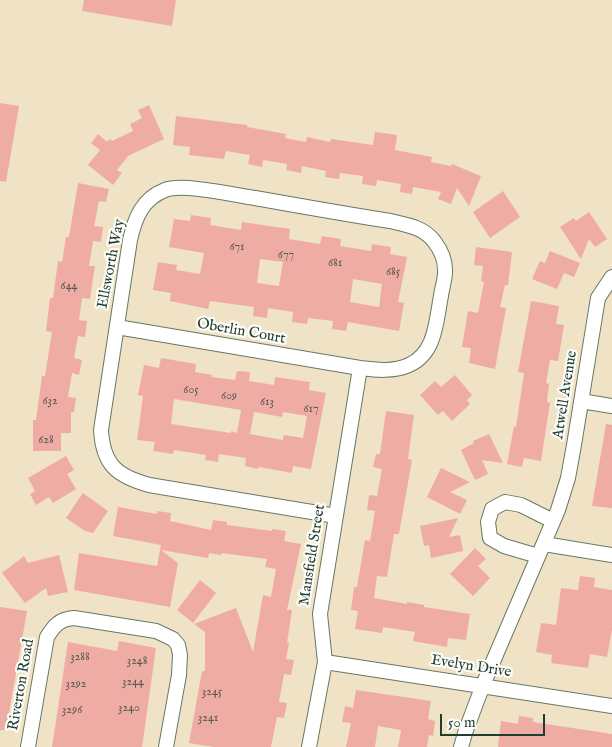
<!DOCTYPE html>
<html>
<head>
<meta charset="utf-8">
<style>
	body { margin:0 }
	#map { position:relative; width:612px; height:747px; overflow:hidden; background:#f0e2c4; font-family:"IM FELL English",serif }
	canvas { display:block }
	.scale { position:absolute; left:440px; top:714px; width:105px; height:22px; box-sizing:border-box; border:2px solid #1f3d34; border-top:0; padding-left:6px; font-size:15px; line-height:18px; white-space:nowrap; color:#1f3d34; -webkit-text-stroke:4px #fdfcf7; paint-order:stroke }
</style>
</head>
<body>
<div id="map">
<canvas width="612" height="747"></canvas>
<div class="scale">50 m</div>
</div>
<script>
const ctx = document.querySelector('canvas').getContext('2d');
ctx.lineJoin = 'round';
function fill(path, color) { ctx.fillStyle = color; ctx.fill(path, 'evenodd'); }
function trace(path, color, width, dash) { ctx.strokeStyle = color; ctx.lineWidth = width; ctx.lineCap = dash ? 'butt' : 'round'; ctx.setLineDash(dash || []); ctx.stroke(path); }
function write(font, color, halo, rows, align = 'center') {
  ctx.font = font + ' "IM FELL English",serif'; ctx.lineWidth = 4.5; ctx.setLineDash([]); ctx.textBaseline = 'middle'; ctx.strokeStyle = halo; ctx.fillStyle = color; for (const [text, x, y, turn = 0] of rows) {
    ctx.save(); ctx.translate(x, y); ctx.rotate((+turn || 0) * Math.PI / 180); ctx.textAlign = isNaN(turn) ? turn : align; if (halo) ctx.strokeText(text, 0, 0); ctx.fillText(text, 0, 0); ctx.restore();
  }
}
fill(new Path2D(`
	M84 0H176L172 26 82 11Z
	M0 103 19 106 6 182 0 181Z
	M149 105 164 139 128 156 117 170 122 173 113 185 88 165 100 150 91 143 98 134 107 142 110 139 112 141 133 131 130 124 142 118 138 110Z
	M176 116 247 125V127L286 134 285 138 306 142 307 137 330 142 331 139 373 145 375 132 397 135 395 150 432 157 431 162 451 166 452 164 481 176 469 206 457 188 451 204 438 199 441 192 413 187 412 194 400 192 401 184 377 180 376 186 362 184 363 176 340 173 339 179 325 177 326 171 302 166 301 173 286 170 287 164 263 160 262 167 248 164 250 155 226 151 224 159 189 155 190 147 173 145Z
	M78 183 109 189 106 202 99 201 94 226 103 227 101 242 93 241 89 266H95L90 299 82 298 79 320 87 321 85 337 78 336 74 358 82 360 79 375 72 373 68 397 76 398 74 412H71V433H61V451H33V420H36L42 376H45L52 332 46 331 50 298H53L58 261 62 262 66 237H69Z
	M503 191 520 217 490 238 473 212Z
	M589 212 607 239 595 247 589 239 581 259 560 227 574 218 576 221Z
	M191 215 211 218 210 225 241 230 242 222 290 229 289 239 320 244 322 236 341 239 340 246 371 251 372 244 391 247 390 254 407 257 398 302 404 303 399 331 348 322 346 331 332 329 333 321 308 318 307 324 292 322 293 312 268 308 267 318 253 316 254 307 210 301 208 309 170 301 171 293 153 290 158 262 177 265 176 270 200 274 204 253 169 247 174 219 190 221ZM260 259 283 262 279 286 257 283ZM353 279 382 284 379 307 350 302Z
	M476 247 512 252 508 285H505L500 307 506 308 495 369 469 363 471 348 462 347 468 311 478 313 484 282 481 281 483 266 474 265Z
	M550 251 580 263 574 277 564 273 557 289 532 279 540 261 545 263Z
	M531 301 559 306 556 324 564 325 558 361 550 360 546 383 549 384 547 402 550 403 541 461 524 458 522 467 507 464 514 426 516 427 524 373 518 372Z
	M161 358 196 364 195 372 212 375 211 377 235 380 237 371 250 372 249 381 274 385 275 377 310 382 309 390 326 393 311 469 293 466 292 473 259 467 258 469 245 466 246 458 219 454 218 462 205 460 206 455 174 450 173 454 153 451 155 442 137 440 143 396 138 395 144 365 159 368ZM174 399 241 410 237 433 231 431V433L171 424ZM254 412 282 417 283 412 307 416 303 438 284 435 283 440 250 434Z
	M455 375 472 395 467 400 470 404 452 421 443 411 438 415 420 395 435 381 441 387Z
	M386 411 414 415 408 459 412 460 399 534H394L387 577 377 576 374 598 407 604V602L424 605V607L470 614 466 640 448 638 447 647 413 641 415 632 383 627 382 633 355 629 358 611 351 610 354 587H357L365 540 370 541 375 511 367 510 369 495 377 496 382 469 373 467 376 454H380Z
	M606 424 612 425V508L592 506Z
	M489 434 503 463 482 460 488 474 475 480 461 450 474 443 473 441Z
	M66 456 74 470 67 474 76 489 53 503 49 497 36 505 30 494 35 491 28 478Z
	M441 468 470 482 450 492 467 500 460 514 427 497Z
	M83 493 108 511 93 533 85 531 66 518Z
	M118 507 157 514V511L171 513 170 521 211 530 213 520 227 522V525L272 531V529L286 531 284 541 301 544 287 610H292L287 643H289L286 659 294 660 291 675 284 674 279 702 287 703 284 718 277 717 271 747H214L189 743 202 671H205V632L194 624 236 608 253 652 263 595 271 597 276 569 265 567 267 559 222 553 221 555 209 553 208 558 161 550 178 563 170 607 74 590 79 553 157 566 161 545 113 536Z
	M458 518 449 537 460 535 463 551 431 558 429 545 424 546 420 526Z
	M475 548 486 559 478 566 490 578 473 596 450 574Z
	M59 555 68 592 48 596 46 588 25 603 2 573 24 556 28 563Z
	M580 576 595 578 594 587 612 590V630L607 657 590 654 588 668 551 663 552 655 536 652 541 623 556 625 561 588 578 590Z
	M200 580 216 593 193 623 177 610Z
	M0 607 27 611 6 730H0Z
	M119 641 156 648 142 747H52L68 642 117 651Z
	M356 690 431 701 428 719 435 721 433 736 429 735 427 747H398L401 730 378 726 375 747H346L351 723 342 722 345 706 353 708Z
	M519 716 533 718V722L612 734V747H498L501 721 518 724Z`), '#efaca4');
const street = new Path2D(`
	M117 327 360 368C376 370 394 372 409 365 436 353 436 321 441 296 442 287 446 277 445 269 445 259 440 249 434 241 423 227 407 225 390 221 345 214 300 206 255 198 234 195 183 183 165 190 142 199 135 218 130 240L101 430C103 465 117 476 149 485L336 516
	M581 401 612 406
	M544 544 612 555
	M538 556 504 546 490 538 488 522 492 509 505 502 521 505 553 521
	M325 662 612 706
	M28 747 47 637C54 626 59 619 74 618L156 631 173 639 178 645 180 655 179 675 166 747
	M309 747 325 662 320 614 360 368
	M461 747 466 730 483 685 558 510 568 478 574 445 598 298 612 277`);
trace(street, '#687766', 16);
trace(street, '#fff', 14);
write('12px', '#535950', null, [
	["671",237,248],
	["677",286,256],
	["681",335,264],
	["685",393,273],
	["644",69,287],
	["605",191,391],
	["609",229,397],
	["632",50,402],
	["613",267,403],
	["617",311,410],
	["628",46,441],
	["3288",80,658],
	["3248",137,662],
	["3244",133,683],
	["3292",76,685],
	["3245",212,693],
	["3240",129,709],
	["3296",72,711],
	["3241",208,719]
]);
write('15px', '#1f3d34', '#fdfcf7', [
	["Ellsworth Way",112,264,-79],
	["Oberlin Court",241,332,10],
	["Atwell Avenue",566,395,-81],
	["Mansfield Street",313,555,-81],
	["Evelyn Drive",471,667,9],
	["Riverton Road",22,685,-80]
]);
</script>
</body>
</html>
